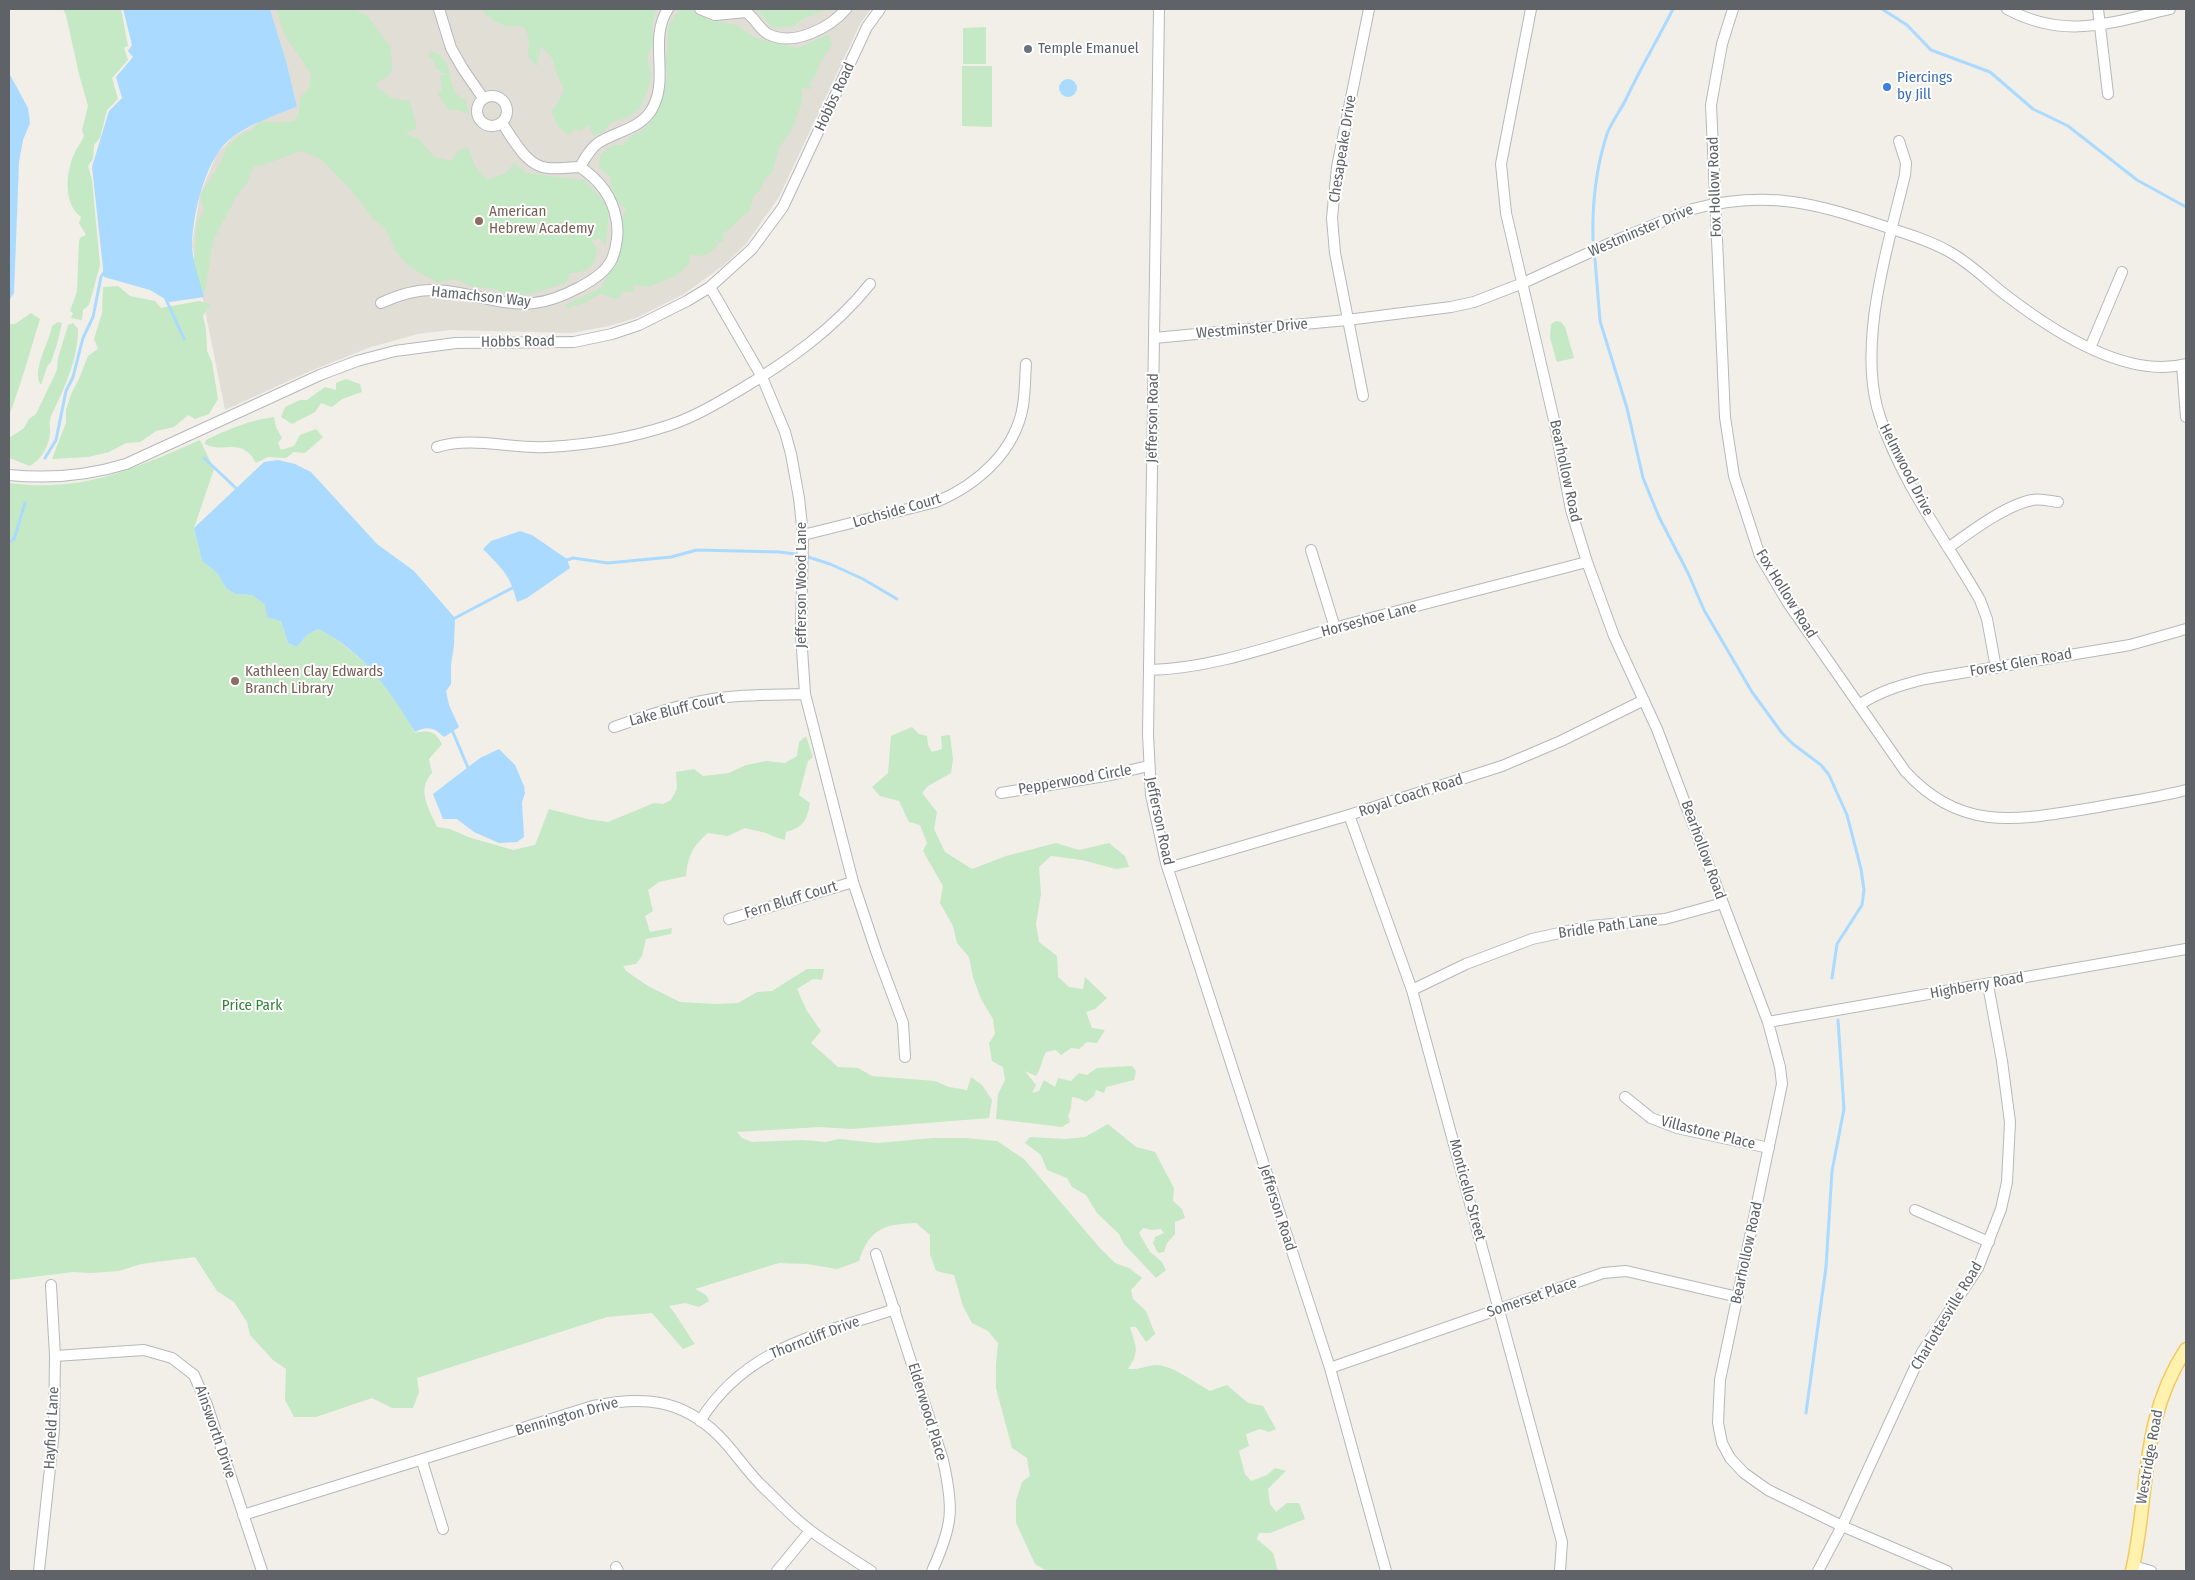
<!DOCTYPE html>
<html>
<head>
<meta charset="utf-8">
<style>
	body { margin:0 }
	#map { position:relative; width:2195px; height:1580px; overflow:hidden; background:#f1efe8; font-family:"Fira Sans Condensed",sans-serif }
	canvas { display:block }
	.frame { position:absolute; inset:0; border:10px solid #5f6368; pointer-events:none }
</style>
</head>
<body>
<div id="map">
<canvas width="2195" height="1580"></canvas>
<div class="frame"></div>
</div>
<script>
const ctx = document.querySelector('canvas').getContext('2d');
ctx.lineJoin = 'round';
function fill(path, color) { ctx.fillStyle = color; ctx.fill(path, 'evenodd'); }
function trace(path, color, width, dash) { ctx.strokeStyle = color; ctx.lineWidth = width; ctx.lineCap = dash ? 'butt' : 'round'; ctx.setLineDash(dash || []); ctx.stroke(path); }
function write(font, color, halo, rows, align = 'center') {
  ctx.font = font + ' "Fira Sans Condensed",sans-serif'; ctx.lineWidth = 4; ctx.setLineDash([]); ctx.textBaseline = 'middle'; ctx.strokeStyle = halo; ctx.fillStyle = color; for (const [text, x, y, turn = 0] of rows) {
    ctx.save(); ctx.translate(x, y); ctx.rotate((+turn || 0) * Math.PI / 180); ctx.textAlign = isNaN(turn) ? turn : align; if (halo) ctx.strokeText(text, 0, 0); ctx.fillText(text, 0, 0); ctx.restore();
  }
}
fill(new Path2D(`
	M270 9H871L860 24 779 197 746 244 724 265 684 294 636 318 609 326 571 333 451 330 418 334 371 347 308 372 225 410 192 245 200 194 217 154 233 137 266 118 297 107 287 64Z`), '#e1ded6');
fill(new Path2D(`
	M63 9H121L128 46 124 48 128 60 112 78 118 99 107 110 100 138 94 145 93 159 88 166 92 180 100 265 89 305 83 310 82 320 71 318 73 313 70 311 77 291 79 242 80 238 86 235 79 223 81 217C62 203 66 169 76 150 79 145 82 141 84 136L82 130 88 106 79 74 66 15Z
	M277 9H353L367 15 391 48 392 72 375 85 391 98 410 101 417 129 405 133 420 140 434 157 452 161 458 151 468 147 475 166 487 180 506 173 514 163 526 173 584 180 600 197 609 209 606 246 600 239 591 240 597 248C595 267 589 272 570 273L566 283 530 294 509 296 495 289 470 286 455 279 438 283 410 267 395 251 387 231 370 215 352 191 320 158 300 151 266 164 254 166 247 183 237 195 213 241 205 292 192 286 197 222 204 211 200 195 219 166 227 147 240 135 250 131 259 122H294L299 113 300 98 309 88 311 74 284 34Z
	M481 9H656L653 25V43L647 57 651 74 648 90 639 109 626 118 612 122 604 131 593 136 589 125 580 131 574 129 568 135 558 126 551 111 558 103 564 90 555 70 553 59 541 46 537 66 528 56 529 41 526 29C518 24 516 27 507 26 499 25 485 15 481 9Z
	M681 9H690L710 20 736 25 756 38 788 46 798 48 829 34 832 45 818 66 816 76 809 83 811 89 801 88 802 102 792 129 779 148 772 173 765 178 761 189 754 195 749 212C738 218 733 228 722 234L724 240 720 243 714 238 718 245C708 255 703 258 690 254L689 264 677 275 649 287 633 285 634 291 623 292 617 299 600 294 584 303 569 308 565 305 601 288 619 254 621 221 626 209C614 201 611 190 610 176L599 168 600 155 612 145H623C629 134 642 133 650 123 660 111 662 90 668 75 664 63 665 64 667 52 670 28 661 31 681 9Z
	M757 9H826C816 17 807 12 795 26L772 28Z
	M986 27V64H963V28Z
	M431 51C434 52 439 54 441 56 456 70 444 92 466 100L469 114 458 110H449L437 93 442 90 440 75H446L435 68V62L428 56Z
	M962 66H992V127L962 126Z
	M118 286 130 296 155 301 161 308 199 301 210 304 203 316 206 329 207 351 212 362 218 399 209 414 195 419 188 415 174 427 156 431 140 442 126 443 109 452 88 457 52 459 66 423V410L72 392 79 379 88 356 98 349 94 339 102 313 103 287Z
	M31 313 40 319C30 352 21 384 9 416V324H15Z
	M1556 321 1561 322 1565 327 1574 358 1557 362 1550 338 1551 324Z
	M58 322 62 323 57 344 51 362 47 367 41 385C31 371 49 343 52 326Z
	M73 323 78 329C78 360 64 389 51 416 49 421 50 427 50 432 49 446 42 459 30 466L9 458V438L24 428 29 419 36 414 57 370 58 358 68 325Z
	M346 379 360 384 362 392 342 399 332 407 321 403 315 412 292 424 281 417 285 407 300 400H307L325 387 336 390V383Z
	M274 417 276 427 282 438 278 443 281 450 294 446 300 435 316 429 323 437 305 453 294 452 286 458 268 457 256 463C242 436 223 454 205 444L206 440C226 430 253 419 274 417Z
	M200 440 214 469 194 528 202 561 217 573 226 588 235 594 252 595 265 605 281 621 288 643 297 647 307 635 318 629C360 651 394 690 415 733 429 730 435 731 442 744L429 759 432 773C416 790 429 808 437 827L450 829 468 837 513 850 535 845 549 809 587 819 608 822 654 803 663 804 671 800 677 789 676 772 694 769 703 776 729 773 746 765 766 761 785 763 797 756 799 742 806 736 813 757 808 761 799 795 810 803C807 820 804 827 786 832L785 840 775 837 766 833 745 828 728 836 708 833C692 847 688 856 686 876L659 882 648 890 653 911 645 916 650 932 672 928 671 934 646 939 642 956 636 964 623 966 626 971 648 986 680 1002 717 1004 738 1003 757 992 772 991 807 969H824L822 980 813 979 797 989 807 1011 821 1031 811 1043 838 1067 858 1068 872 1076 935 1081 949 1087 967 1090 971 1077 982 1085 992 1100 989 1118 851 1129 820 1127 737 1132 742 1138 752 1142 803 1140 826 1142 839 1139 878 1143 933 1138H965L997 1141 1024 1159 1099 1247 1115 1263 1129 1268 1142 1278 1131 1290 1133 1299 1146 1311 1155 1334 1146 1342 1136 1327H1130C1136 1347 1140 1351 1128 1369 1138 1370 1146 1366 1156 1365 1172 1365 1194 1382 1210 1391L1227 1385 1248 1403 1263 1406 1276 1429 1269 1432 1260 1429 1246 1434 1249 1446 1239 1451 1245 1474 1251 1481 1267 1475 1275 1468 1286 1471 1268 1489 1270 1504 1276 1512 1287 1503H1299L1305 1519 1270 1533H1259L1257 1539 1273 1553 1278 1571H1047L1035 1564 1016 1523V1501L1022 1482 1030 1476 1027 1458 1012 1448 996 1388V1364L998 1343 988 1331 972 1323 963 1306 954 1275 936 1271 930 1254V1235L916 1223C884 1224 869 1229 859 1261L837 1269 807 1264 779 1263 695 1289 706 1295 709 1301 699 1307 685 1303 669 1306C679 1318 686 1332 695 1344L683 1349 652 1313 607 1317 417 1378 419 1392 413 1408H392L372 1398 316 1417H294L285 1400 286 1369 273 1360 250 1335 247 1322 234 1302 217 1291 195 1257 141 1264 119 1271 91 1273 73 1272 9 1280V483C83 493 133 469 200 440Z
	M912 727 919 734 927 736 928 745 932 752 942 749 941 736 950 735 953 759 951 773 928 786 922 793 937 812 934 829 945 852 972 869 1006 856 1056 843 1079 850 1109 843 1125 856 1129 867 1116 869 1082 860 1051 856 1039 867 1041 894 1036 924 1039 942 1057 956 1058 977 1069 987 1083 989 1085 977 1107 998 1095 1009 1086 1012 1092 1028 1105 1030 1097 1043 1087 1042 1079 1049 1071 1048 1061 1055 1056 1050 1046 1052C1041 1061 1041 1069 1036 1076L1025 1071 1036 1085 1032 1093 1039 1091 1044 1080 1055 1087 1058 1078 1071 1081 1079 1073 1087 1075 1097 1068 1132 1066 1136 1071 1134 1080 1106 1087 1104 1093 1096 1090 1094 1096 1086 1102 1078 1098 1072 1097 1071 1108 1068 1116 1070 1122 1062 1127 996 1119 998 1094 1005 1080 1003 1067 992 1061 989 1043 995 1034 993 1019 981 999 973 977 969 957 957 943 953 926 940 903 943 886 923 851 927 843 920 825 909 822 899 801 880 796 872 787 888 773 891 736Z
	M1108 1124 1136 1147 1155 1152 1174 1188 1173 1201 1182 1209 1185 1218 1175 1222V1234L1167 1243 1164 1252 1158 1253 1153 1243 1155 1237 1164 1233 1161 1229 1152 1230 1143 1228 1139 1233 1150 1252 1162 1262 1166 1270 1156 1278 1124 1244 1119 1234 1097 1213 1086 1195 1072 1187 1067 1178 1047 1170 1041 1155 1025 1143 1030 1137 1065 1139 1085 1137Z`), '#c5e8c5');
fill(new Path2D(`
	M123 9H270L287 64 297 107C275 115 253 123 234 136 206 155 193 212 192 244 192 261 200 281 204 297L170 302 150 290 104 277 92 167 109 111 122 98 116 77 133 57 128 51 132 45Z
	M9 73 28 108 30 123 23 140 19 162 14 293 9 301Z
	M1059 88a9 9 0 1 1 18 0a9 9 0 1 1-18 0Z
	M278 460 295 464 311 472 377 544 414 571 455 618 454 645 451 665V684L446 691 449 705 459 727 444 737C435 728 427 725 415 732 389 689 364 652 318 629L307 635 297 647 288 643 281 621 267 617 265 605 252 595 235 594 226 588 217 573 202 561 194 528 264 462Z
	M520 531 532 535 567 559 570 568 527 598 517 602C510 574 502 569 483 549L491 541Z
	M499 749 515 765 524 786 525 793 522 802 524 837 517 842 499 843 474 832 457 819H443L433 794 480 758Z`), '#aadaff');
trace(new Path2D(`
	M1882 9 1907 25 1931 50 1990 72 2033 109 2068 126 2137 180 2186 207
	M1593 240C1592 205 1596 168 1607 134 1612 121 1621 110 1627 97 1641 67 1658 39 1673 9
	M1595 259 1600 321 1627 408 1643 478 1659 517 1688 573 1704 610 1752 692 1782 733 1793 744 1821 765 1829 775 1847 815 1861 869 1864 890 1862 905 1837 944 1832 978
	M165 297 184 339
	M45 458 56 440 66 391 73 377 83 338 93 317 101 277 105 271
	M204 458 238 490
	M9 542 14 539 25 503
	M564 561 573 558 608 563 671 557 697 550 780 552 802 555 830 564 863 579 897 599
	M453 619 516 586
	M452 730 469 770
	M1806 1413 1826 1267 1832 1171 1844 1109 1838 1020`), '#aadaff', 3);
const minor = new Path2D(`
	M439 9 451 48 463 69 483 98
	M700 9 715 15 746 12C755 18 759 29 768 34 793 47 830 28 846 9
	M1159 9 1148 734 1151 795 1166 863 1330 1368 1386 1571
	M1531 9 1501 164 1506 213 1554 420 1571 510 1587 562 1614 636 1657 729 1768 1022 1780 1067 1782 1084 1720 1380 1718 1423 1722 1443 1730 1458 1744 1473 1768 1490 1842 1526 1947 1571
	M1733 9 1722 44 1711 105 1725 417 1734 476 1760 556 1788 603 1905 771C1961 833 2018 820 2092 808 2124 802 2155 798 2186 790
	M2007 9C2065 40 2110 23 2170 9
	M2098 9 2108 94
	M477 111a15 15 0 1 1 30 0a15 15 0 1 1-30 0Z
	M502 123C513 139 527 167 548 168 559 169 569 167 580 167
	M1899 141 1906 163 1905 175C1888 246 1856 346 1880 417 1902 484 1946 540 1980 600L1987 619 1996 668
	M580 167C585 158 590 149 598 143 616 131 641 129 652 109 670 78 648 39 668 9
	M710 287 762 377 785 432 791 454 799 498 803 535 801 634 805 694 853 882 876 951 903 1023 905 1057
	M381 303C396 296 415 290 432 290 467 290 500 307 534 303 556 301 603 280 612 259 617 247 619 231 616 218 612 196 598 179 580 167
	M1154 338 1347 320 1451 307 1474 302 1523 283 1619 239 1693 209C1770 189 1819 204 1892 229 1911 235 1930 241 1948 251 1972 264 1989 283 2011 299 2056 333 2128 379 2186 364
	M2090 348 2122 272
	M2182 365 2186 417
	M1363 396 1335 253 1332 218 1337 167 1369 9
	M437 447C472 436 511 449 547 447 588 445 631 438 670 425 694 417 716 404 738 391 787 362 834 329 870 284
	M9 475C49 479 87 476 126 464L320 375 357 361 395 351 456 343 574 342 612 334 639 325 687 301 710 287 752 249 783 207 867 27 880 9
	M803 535 936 502C977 485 1015 452 1023 406 1025 393 1025 378 1026 364
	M1948 548C1970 532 2006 505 2032 500 2039 498 2050 501 2058 502
	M1311 550 1335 628
	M1150 670C1214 668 1274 645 1334 628 1418 605 1502 584 1587 562
	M1859 705C1880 691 1901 685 1925 679L2130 645 2186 629
	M614 727C643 717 672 707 702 701 736 694 771 695 805 694
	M1001 793 1111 775 1148 766
	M1349 815 1412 990 1562 1542 1560 1571
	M1168 868 1349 815 1502 766 1561 741 1644 700
	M729 919 853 882
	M1412 990 1466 964 1532 939 1591 926 1665 919 1723 903
	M1768 1022 2186 949
	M1625 1097 1651 1118 1677 1128 1769 1148
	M1915 1210 1989 1242
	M876 1254 943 1460C954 1509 953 1525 932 1571
	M55 1356 144 1350 172 1358 194 1375 207 1405 262 1571
	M1330 1368 1603 1273 1626 1271 1738 1297
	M700 1421C746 1347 818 1335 895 1309
	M422 1461 443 1529
	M243 1515 593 1406C642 1396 681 1398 719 1436 734 1451 746 1470 761 1485 777 1500 793 1518 811 1531 830 1545 851 1558 871 1571
	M2133 1566 2151 1571
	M616 1567 618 1571
	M39 1571 54 1430 55 1356 51 1285
	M777 1571 810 1531
	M1818 1571 1842 1526 1922 1352 1978 1268 2001 1209 2007 1182 2010 1122 2002 1061 1988 985`);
const major = new Path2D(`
	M2132 1571C2150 1492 2139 1421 2186 1349`);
trace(minor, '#b5b8bc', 12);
trace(major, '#f2c960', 15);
trace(minor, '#fff', 10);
trace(major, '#fff2af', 12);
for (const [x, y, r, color] of [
	[1028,49,5,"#6b7280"],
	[1887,87,5,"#3f7fe0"],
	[479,221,5,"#8d6e63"],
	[235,681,5,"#8d6e63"]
]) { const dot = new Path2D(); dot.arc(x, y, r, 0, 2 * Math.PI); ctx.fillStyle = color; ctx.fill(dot); trace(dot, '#fff', 2); }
write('15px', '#5b616d', '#fff', [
	["Temple Emanuel",1038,49]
], 'left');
write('15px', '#366cbe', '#fff', [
	["Piercings",1897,78],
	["by Jill",1897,95]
], 'left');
write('15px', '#5f6368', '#fff', [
	["Hobbs Road",835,97,-65],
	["Chesapeake Drive",1343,149,-81],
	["Fox Hollow Road",1715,187,-92],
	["Westminster Drive",1641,231,-23],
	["Hamachson Way",481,297,6],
	["Westminster Drive",1252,329,-5],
	["Hobbs Road",518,342,-1],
	["Jefferson Road",1153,418,-89],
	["Helmwood Drive",1906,470,63],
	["Bearhollow Road",1565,471,78],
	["Lochside Court",897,511,-16],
	["Jefferson Wood Lane",802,585,-90],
	["Fox Hollow Road",1786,594,58],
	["Horseshoe Lane",1369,620,-15],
	["Forest Glen Road",2021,663,-10],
	["Lake Bluff Court",677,710,-14],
	["Pepperwood Circle",1075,780,-10],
	["Royal Coach Road",1411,796,-18],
	["Jefferson Road",1159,821,78],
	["Bearhollow Road",1703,850,70],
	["Fern Bluff Court",791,900,-17],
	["Bridle Path Lane",1608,927,-8],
	["Highberry Road",1977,986,-10],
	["Villastone Place",1708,1133,14],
	["Monticello Street",1467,1190,75],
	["Jefferson Road",1277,1208,72],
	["Bearhollow Road",1747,1253,-78],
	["Somerset Place",1532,1298,-19],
	["Charlottesville Road",1947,1316,-59],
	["Thorncliff Drive",815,1338,-21],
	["Elderwood Place",927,1412,73],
	["Bennington Drive",567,1417,-16],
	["Hayfield Lane",52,1428,-87],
	["Ainsworth Drive",215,1432,71],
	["Westridge Road",2150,1457,-80]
]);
write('15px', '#785e54', '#fff', [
	["American",489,212],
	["Hebrew Academy",489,229],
	["Kathleen Clay Edwards",245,672],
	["Branch Library",245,689]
], 'left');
write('15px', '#348238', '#fff', [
	["Price Park",252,1006]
]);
</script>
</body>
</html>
